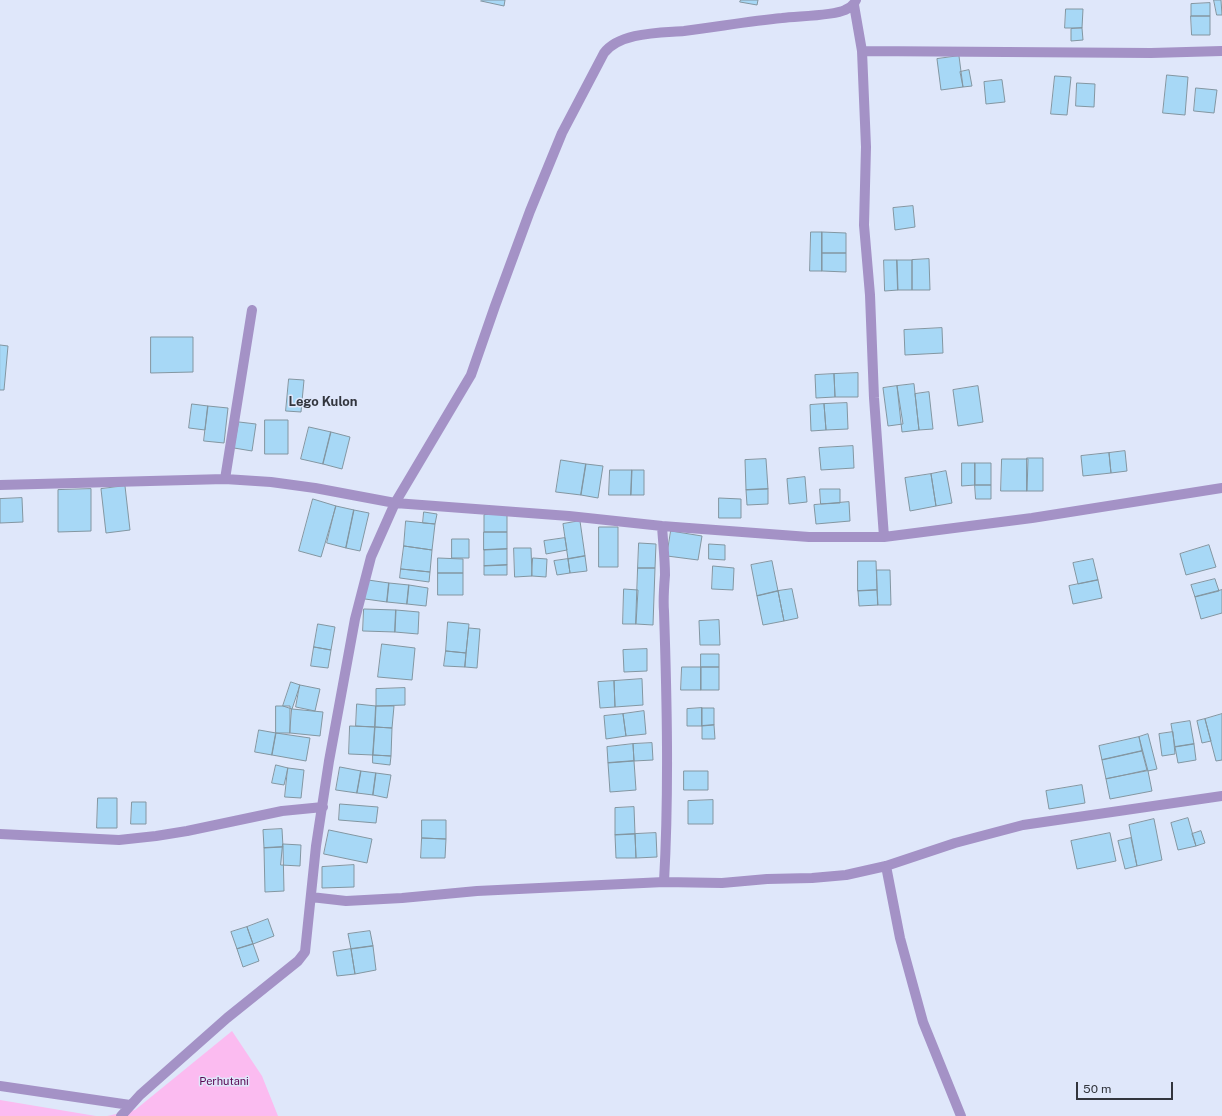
<!DOCTYPE html>
<html>
<head>
<meta charset="utf-8">
<style>
	body { margin:0 }
	#map { position:relative; width:1222px; height:1116px; overflow:hidden; background:#dfe7fa; font-family:"Public Sans",sans-serif }
	canvas { display:block }
	.scale { position:absolute; left:1076px; top:1082px; width:97px; height:18px; box-sizing:border-box; border:2px solid #32353d; border-top:0; padding-left:5px; font-size:12px; line-height:14px; white-space:nowrap; color:#32353d; -webkit-text-stroke:3px #dfe7fa; paint-order:stroke }
</style>
</head>
<body>
<div id="map">
<canvas width="1222" height="1116"></canvas>
<div class="scale">50 m</div>
</div>
<script>
const ctx = document.querySelector('canvas').getContext('2d');
ctx.lineJoin = 'round';
function fill(path, color) { ctx.fillStyle = color; ctx.fill(path, 'evenodd'); }
function trace(path, color, width, dash) { ctx.strokeStyle = color; ctx.lineWidth = width; ctx.lineCap = dash ? 'butt' : 'round'; ctx.setLineDash(dash || []); ctx.stroke(path); }
function write(font, color, halo, rows, align = 'center') {
  ctx.font = font + ' "Public Sans",sans-serif'; ctx.lineWidth = 3; ctx.setLineDash([]); ctx.textBaseline = 'middle'; ctx.strokeStyle = halo; ctx.fillStyle = color; for (const [text, x, y, turn = 0] of rows) {
    ctx.save(); ctx.translate(x, y); ctx.rotate((+turn || 0) * Math.PI / 180); ctx.textAlign = isNaN(turn) ? turn : align; if (halo) ctx.strokeText(text, 0, 0); ctx.fillText(text, 0, 0); ctx.restore();
  }
}
fill(new Path2D(`
	M232 1031 262 1076 278 1116H107L135 1110Z
	M0 1100 96 1116H0Z`), '#fbbbf0');
const building = new Path2D(`
	M482 0H505L504 6 481 1Z
	M741 0H758L757 5 740 2Z
	M1214 0H1221L1222 15H1217Z
	M1210 3V16H1191V4Z
	M1066 9H1083L1082 28H1065Z
	M1191 16H1210V35H1192Z
	M1082 28 1083 40 1071 41V29Z
	M959 56 963 87 941 90 937 59Z
	M969 70 972 86 963 87 960 72Z
	M1167 75 1188 77 1185 115 1163 113Z
	M1055 76 1071 77 1067 115 1051 114Z
	M1002 80 1005 102 986 104 984 82Z
	M1077 83 1095 84 1094 107 1076 106Z
	M1196 88 1217 90 1214 113 1194 111Z
	M913 206 915 227 895 230 893 208Z
	M811 232H822V271H810Z
	M822 232 846 233V253H822Z
	M822 253H846V272L822 271Z
	M929 259 930 290H912V260Z
	M884 260H897L898 290 885 291Z
	M897 260H912V290H898Z
	M942 328 943 353 905 355 904 330Z
	M151 337H193V372L151 373Z
	M0 345 8 346 4 390H0Z
	M858 373V397H835L834 374Z
	M834 374 835 397 816 398 815 375Z
	M289 379 304 380 301 412 286 411Z
	M914 384 919 430 902 432 897 386Z
	M897 386 903 424 888 426 883 388Z
	M978 386 983 422 958 426 953 390Z
	M929 392 933 429 919 430 915 394Z
	M847 403 848 429 826 430 824 404Z
	M192 404 208 406 205 430 189 428Z
	M824 404 826 430 811 431 810 405Z
	M208 406 228 408 224 443 204 441Z
	M265 420H288V454H265Z
	M239 422 256 424 252 451 234 448Z
	M309 427 331 432 323 464 301 459Z
	M331 432 350 437 342 469 323 464Z
	M853 446 854 468 821 470 819 448Z
	M1125 451 1127 471 1111 473 1109 453Z
	M1109 453 1111 473 1083 476 1081 456Z
	M1027 458H1043V491H1027Z
	M766 459 768 489 746 490 745 460Z
	M1002 459H1028L1027 491H1001Z
	M561 460 586 464 581 495 556 492Z
	M962 463H975V485L962 486Z
	M975 463H991V485H975Z
	M586 464 603 466 598 498 581 495Z
	M610 470H632L631 495H609Z
	M632 470H644V495H631Z
	M946 471 952 503 936 506 931 474Z
	M931 474 936 506 910 511 905 478Z
	M805 477 807 502 789 504 787 479Z
	M975 485H991V499H976Z
	M125 486 130 530 106 533 101 489Z
	M91 489V531L58 532V490Z
	M768 489V504L747 505 746 490Z
	M820 489H840V503L821 504Z
	M22 498 23 522 0 523V499Z
	M719 498 741 499V518H719Z
	M313 499 336 506 321 557 299 551Z
	M849 502 850 521 816 524 814 505Z
	M336 506 354 510 346 548 327 543Z
	M354 510 369 513 360 551 346 548Z
	M424 512 437 514 435 524 423 523Z
	M507 514V532H484V515Z
	M406 521 435 524 432 550 404 546Z
	M580 521 585 556 568 559 563 524Z
	M599 527H618V567H599Z
	M671 531 702 536 698 560 667 556Z
	M484 532H507V549L484 550Z
	M565 538 567 550 546 554 544 541Z
	M452 539H469V558H452Z
	M639 543 656 544 655 568H638Z
	M709 544 725 545V560L709 559Z
	M1209 545 1216 567 1186 575 1180 554Z
	M404 546 432 550 430 572 401 569Z
	M514 548H531L532 576 515 577Z
	M507 549V565L484 566V550Z
	M585 556 587 571 570 573 568 559Z
	M438 558 463 559V573H438Z
	M533 558 547 559 546 577 532 576Z
	M568 559 570 573 557 575 554 561Z
	M1093 559 1098 580 1078 584 1073 563Z
	M772 561 778 591 757 596 751 565Z
	M858 561H876L877 590 858 591Z
	M507 565V575H484V566Z
	M713 566 734 568 733 590 712 589Z
	M638 568H655L653 625 636 624Z
	M401 569 430 572 429 582 400 578Z
	M877 570H890L891 605H878Z
	M438 573H463V595H438Z
	M1215 579 1219 591 1195 597 1191 585Z
	M368 580 389 583 387 602 365 599Z
	M1098 580 1102 598 1073 604 1069 586Z
	M389 583 409 585 407 604 387 602Z
	M409 585 428 588 426 606 407 604Z
	M624 589 638 590 636 624H623Z
	M792 589 798 618 784 621 778 591Z
	M877 590 878 605 859 606 858 591Z
	M1222 590V613L1201 619 1195 597Z
	M778 591 784 621 763 625 757 596Z
	M364 609 396 610 395 632 363 631Z
	M396 610 419 612 418 634 395 632Z
	M719 620 720 645H700L699 621Z
	M448 622 469 624 466 653 446 651Z
	M318 624 335 627 331 650 314 647Z
	M469 628 480 629 477 668 465 667Z
	M382 644 415 648 412 680 378 677Z
	M314 647 331 650 328 668 311 666Z
	M647 649V671L624 672 623 650Z
	M446 651 466 653 465 667 444 666Z
	M701 654H719V667H701Z
	M682 667H701V690H681Z
	M701 667H719V690H701Z
	M642 679 643 705 615 707 614 681Z
	M614 681 615 707 600 708 598 682Z
	M291 682 300 685 292 709 283 706Z
	M300 685 320 689 315 711 296 707Z
	M405 688V705L376 706V689Z
	M357 704 376 706 375 727 356 726Z
	M276 706H290V733H276Z
	M376 706H394L392 728 375 727Z
	M702 708V726H687V709Z
	M702 708H714V725L702 726Z
	M292 709 323 712 320 736 290 733Z
	M644 711 646 734 626 736 623 714Z
	M623 714 626 736 606 739 604 716Z
	M1222 714V760L1216 761 1205 719Z
	M1205 719 1211 741 1202 743 1197 721Z
	M1190 721 1194 744 1175 747 1171 724Z
	M714 725 715 739H702V726Z
	M350 726 375 727 373 755 349 754Z
	M375 727 392 728 391 756 373 755Z
	M259 730 276 733 272 755 255 752Z
	M1173 732 1175 754 1162 756 1159 734Z
	M276 733 310 738 306 761 272 755Z
	M1148 734 1157 769 1148 771 1139 737Z
	M1139 737 1142 751 1102 760 1099 746Z
	M652 743 653 760 634 761 633 744Z
	M633 744 634 761 608 763 607 747Z
	M1194 744 1196 760 1178 763 1175 747Z
	M1142 751 1147 770 1106 779 1102 760Z
	M373 755 391 756 390 765 373 763Z
	M634 761 636 790 610 792 608 763Z
	M276 765 288 768 284 785 272 783Z
	M340 767 361 771 357 793 336 790Z
	M288 768 304 770 301 798 285 797Z
	M361 771 376 773 373 795 357 793Z
	M684 771H708V790H684Z
	M1148 771 1152 791 1110 799 1106 779Z
	M376 773 391 775 387 798 373 795Z
	M1082 785 1085 803 1049 809 1046 791Z
	M98 798H117V828H97Z
	M713 800V824H688V801Z
	M132 802H146V824H131Z
	M340 804 378 807 376 823 339 820Z
	M634 807 635 834 615 835V808Z
	M1188 818 1196 846 1178 850 1171 823Z
	M1154 819 1162 860 1137 866 1129 825Z
	M422 820H446V839L422 838Z
	M282 829 283 847 264 848 263 830Z
	M329 830 372 839 367 863 324 854Z
	M1201 831 1205 843 1196 846 1192 834Z
	M656 833 657 857 636 858 635 834Z
	M1110 833 1116 861 1077 869 1071 841Z
	M635 834 636 858H616L615 835Z
	M422 838 446 839 445 858H421Z
	M1131 838 1137 866 1125 869 1118 841Z
	M283 844 301 845 300 866 281 865Z
	M283 847 284 891 265 892 264 848Z
	M354 865V887L322 888V867Z
	M268 919 274 936 253 944 247 927Z
	M247 927 253 944 237 949 231 932Z
	M370 931 373 946 351 949 348 934Z
	M253 944 259 961 243 967 237 949Z
	M373 946 376 970 355 974 351 949Z
	M351 949 355 974 337 976 333 952Z`);
fill(building, '#a7d8f6');
trace(building, '#8396a1', 1);
trace(new Path2D(`
	M854 5 862 51 866 147 864 225 870 295 874 398 884 537
	M862 51 1151 53 1222 51
	M225 479 252 310
	M0 485 225 479 271 482 315 488 395 503 569 516 662 526 809 537H884L1032 518 1222 488
	M662 526C663 542 665 559 665 575 664 587 663 599 664 611 667 702 669 792 664 882
	M0 834 119 840 156 836 187 831 282 811 323 807
	M886 866 900 938 923 1022 961 1116
	M311 897 346 901 402 898 477 891 664 882 722 883 767 879 812 878 846 875 886 866 955 843 1023 825 1222 796
	M0 1086 130 1105
	M121 1116 140 1095 227 1018 298 961 305 952 316 846 329 761 355 619 371 557 395 503 471 375 495 306 530 211 562 133 604 53C620 32 660 33 684 31 717 27 749 21 782 18 798 16 832 16 845 10 850 8 854 5 856 0`), '#a492c6', 10);
write('11px', '#5a0753', '#dfe7fa', [
	["Perhutani",224,1082]
]);
write('bold 13px', '#32353d', '#dfe7fa', [
	["Lego Kulon",323,402]
]);
</script>
</body>
</html>
